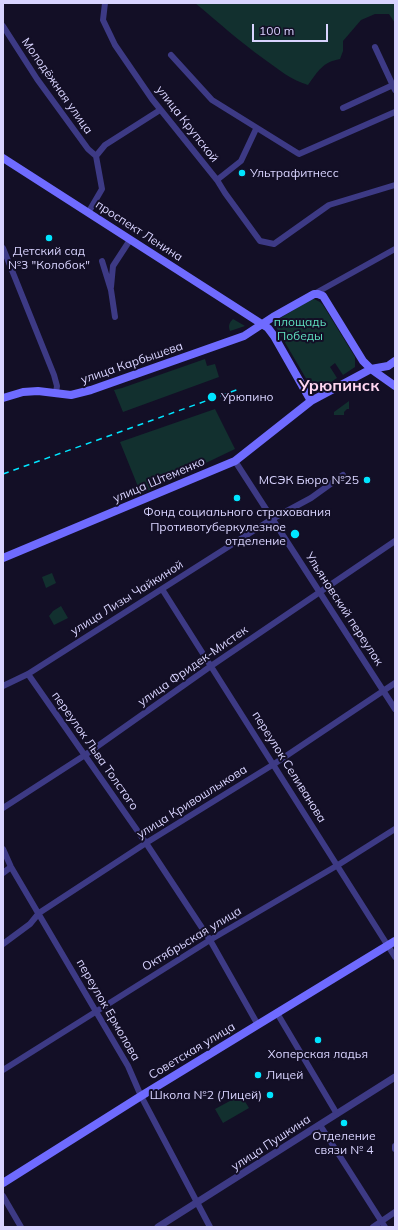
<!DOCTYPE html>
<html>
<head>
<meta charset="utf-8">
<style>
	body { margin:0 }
	#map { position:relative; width:398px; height:1230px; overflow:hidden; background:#130f26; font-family:Mulish,sans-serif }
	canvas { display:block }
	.frame { position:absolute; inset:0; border:4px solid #d9d4ff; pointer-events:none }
	.scale { position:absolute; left:252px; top:24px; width:76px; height:18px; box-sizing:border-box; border:2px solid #d9d4ff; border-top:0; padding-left:5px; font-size:12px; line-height:14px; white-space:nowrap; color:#d9d4ff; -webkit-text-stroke:3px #130f26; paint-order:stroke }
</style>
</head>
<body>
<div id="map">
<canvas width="398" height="1230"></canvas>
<div class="frame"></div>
<div class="scale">100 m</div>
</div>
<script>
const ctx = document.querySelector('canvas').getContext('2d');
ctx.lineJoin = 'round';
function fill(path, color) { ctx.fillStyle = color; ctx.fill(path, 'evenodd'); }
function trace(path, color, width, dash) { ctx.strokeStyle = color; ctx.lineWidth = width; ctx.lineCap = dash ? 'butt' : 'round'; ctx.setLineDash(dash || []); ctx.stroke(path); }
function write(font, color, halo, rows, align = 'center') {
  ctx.font = font + ' Mulish,sans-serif'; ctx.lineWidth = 4; ctx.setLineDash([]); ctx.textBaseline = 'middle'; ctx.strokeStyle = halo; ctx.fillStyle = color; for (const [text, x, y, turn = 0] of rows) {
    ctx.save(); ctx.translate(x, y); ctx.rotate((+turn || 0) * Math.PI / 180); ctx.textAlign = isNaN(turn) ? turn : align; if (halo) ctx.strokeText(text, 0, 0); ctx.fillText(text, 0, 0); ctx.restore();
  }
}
fill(new Path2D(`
	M195 3H395V23L389 14H375L361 20 343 41V51L340 59C323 62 318 71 308 85 291 80 278 69 264 59 239 41 218 22 195 3Z
	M314 299 320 302 323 305 355 357V367L343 375 335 363 330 367 337 378C329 383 319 394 311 387L276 327 274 322 310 300Z
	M233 319 245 326 230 331C228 326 229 323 233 319Z
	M205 359 207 366 215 364 219 377 123 412 114 390 122 388Z
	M349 401V409H347L344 412V415H334V412Z
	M215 409 235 449 141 494 120 442Z
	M52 573 56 583 46 588 42 577Z
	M61 606 68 618 54 625 49 616 53 611Z
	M241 1095 249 1108 223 1123 215 1109Z`), '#12302f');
trace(new Path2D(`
	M105 3 103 20 115 45 152 99 217 180 225 193 260 241 274 244 329 205 395 185
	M3 26 37 79 88 149 96 156
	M375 47 395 90
	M171 55 212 100 299 154 395 112
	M343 108 393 85
	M96 156 105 145 160 110
	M217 180 241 161 256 129
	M88 213 102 189 96 156
	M3 248 54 375 57 386 56 393
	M102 261 111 290 115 317
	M111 287 113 266 130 240
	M314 294 395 249
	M235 461 395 709
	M162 589 395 957
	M28 674 146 843 210 940 258 1025
	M3 686 28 674 272 519 311 498 343 475
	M3 808 85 755 211 666 395 541
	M3 849 11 867 128 1066 141 1096 210 1227
	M3 873 11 867
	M3 944 30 924 39 913 146 843 274 764 395 683
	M277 1013 337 1114
	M3 1070 210 940 338 865 395 829
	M320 1125 385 1227
	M395 1146V1149
	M3 1196 21 1227
	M373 1227 395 1212`), '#3d3a85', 6);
trace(new Path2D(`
	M158 1227 395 1077`), '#3d3a85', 7);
trace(new Path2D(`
	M3 158 268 328 274 336 311 401
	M3 398 23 392 38 391 71 395 91 390 244 336 273 317 314 294H318L323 296 363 361 371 369 395 386
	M3 558 235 461 311 401 371 369 388 366 395 361
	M3 1183 141 1096 395 941`), '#6f6bff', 8);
trace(new Path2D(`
	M3 474 239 389`), '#00e5ff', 1.5, [6, 5]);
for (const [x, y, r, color] of [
	[242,173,4,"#00e5ff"],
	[49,238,4,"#00e5ff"],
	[212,397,5,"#00e5ff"],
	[367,480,4,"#00e5ff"],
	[237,498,4,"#00e5ff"],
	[295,534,5,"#00e5ff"],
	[318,1040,4,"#00e5ff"],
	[258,1075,4,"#00e5ff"],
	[270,1095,4,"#00e5ff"],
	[344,1123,4,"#00e5ff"]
]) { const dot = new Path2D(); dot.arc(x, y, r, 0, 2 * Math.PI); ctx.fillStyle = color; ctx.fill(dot); trace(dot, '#130f26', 1.5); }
write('12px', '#d9d4ff', '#130f26', [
	["Молодёжная улица",57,86,55],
	["улица Крупской",187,124,52],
	["проспект Ленина",139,231,33],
	["улица Карбышева",132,363,-19],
	["улица Штеменко",159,480,-23],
	["улица Лизы Чайкиной",127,598,-32],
	["Ульяновский переулок",344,609,57],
	["улица Фридек-Мистек",193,666,-35],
	["переулок Льва Толстого",95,751,55],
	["переулок Селиванова",289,767,58],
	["улица Кривошлыкова",192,802,-32],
	["Октябрьская улица",192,939,-31],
	["переулок Ермолова",108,1010,60],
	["Советская улица",192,1051,-31],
	["улица Пушкина",271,1143,-33]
]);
write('12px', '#d9d4ff', '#130f26', [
	["Ультрафитнесс",250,173,"left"],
	["Детский сад",49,251],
	["№3 \"Колобок\"",49,265],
	["Урюпино",221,397,"left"],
	["МСЭК Бюро №25",359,480,"right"],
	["Фонд социального страхования",237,512],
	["Противотуберкулезное",286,527,"right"],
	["отделение",286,541,"right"],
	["Хоперская ладья",318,1054],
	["Лицей",266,1075,"left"],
	["Школа №2 (Лицей)",262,1095,"right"],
	["Отделение",344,1136],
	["связи № 4",344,1150]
]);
write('12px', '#5fe0c0', '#130f26', [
	["площадь",300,322],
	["Победы",300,336]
]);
write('bold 16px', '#ffd6f0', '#130f26', [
	["Урюпинск",339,386]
]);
</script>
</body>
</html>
